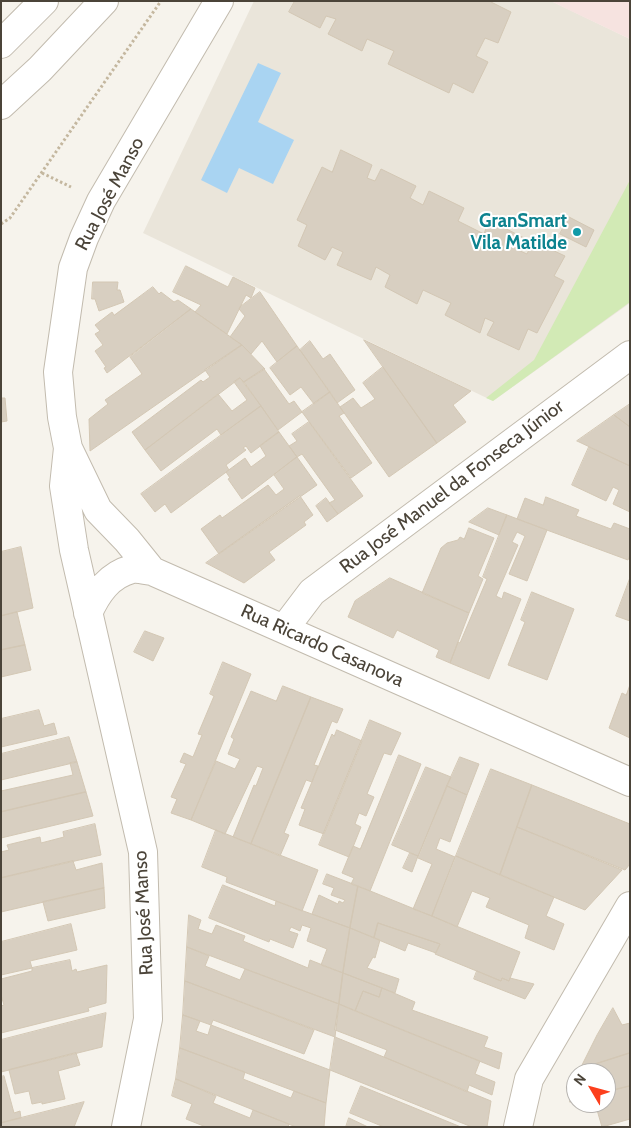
<!DOCTYPE html>
<html>
<head>
<meta charset="utf-8">
<style>
	body { margin:0 }
	#map { position:relative; width:631px; height:1128px; overflow:hidden; background:#f6f3ec; font-family:Cabin,sans-serif }
	canvas { display:block }
	.frame { position:absolute; inset:0; border:2px solid #4b4439; pointer-events:none }
	.north { position:absolute; left:566px; top:1063px; width:50px; height:50px; box-sizing:border-box; background:#fff; border:1px solid #b7b4b0; border-radius:50%; rotate:307deg; font-size:14px; font-weight:700; line-height:20px; text-align:center; color:#4b4439 }
	.north::after { content:''; display:block; margin:auto; width:18px; height:22px; background:#fc3f1d; clip-path:polygon(50% 0,100% 100%,50% 72%,0 100%) }
</style>
</head>
<body>
<div id="map">
<canvas width="631" height="1128"></canvas>
<div class="frame"></div>
<div class="north">N</div>
</div>
<script>
const ctx = document.querySelector('canvas').getContext('2d');
ctx.lineJoin = 'round';
function fill(path, color) { ctx.fillStyle = color; ctx.fill(path, 'evenodd'); }
function trace(path, color, width, dash) { ctx.strokeStyle = color; ctx.lineWidth = width; ctx.lineCap = dash ? 'butt' : 'round'; ctx.setLineDash(dash || []); ctx.stroke(path); }
function write(font, color, halo, rows, align = 'center') {
  ctx.font = font + ' Cabin,sans-serif'; ctx.lineWidth = 4; ctx.setLineDash([]); ctx.textBaseline = 'middle'; ctx.strokeStyle = halo; ctx.fillStyle = color; for (const [text, x, y, turn = 0] of rows) {
    ctx.save(); ctx.translate(x, y); ctx.rotate((+turn || 0) * Math.PI / 180); ctx.textAlign = isNaN(turn) ? turn : align; if (halo) ctx.strokeText(text, 0, 0); ctx.fillText(text, 0, 0); ctx.restore();
  }
}
fill(new Path2D(`
	M254 1H551L630 39V303L493 401 143 233Z`), '#eae5da');
fill(new Path2D(`
	M551 1H630V39L569 10Z`), '#f6e3e0');
fill(new Path2D(`
	M630 180V302L493 401 486 398 534 360Z`), '#d2eab5');
fill(new Path2D(`
	M258 63 281 73 258 122 294 140 273 184 239 168 227 193 201 180Z`), '#a9d4f2');
const building = new Path2D(`
	M295 1H492L491 2 511 12 498 43 485 38 476 56 488 62 473 93 453 83 449 93 388 64 394 51 367 39 362 51 328 34 336 19 326 16 320 28 289 12Z
	M341 150 372 165 367 178 375 181 381 169 416 186 410 198 423 205 429 191 464 208 458 221 484 234 489 220 524 238 518 250 527 254 533 241 565 256 554 276 564 281 537 333 528 329 519 350 487 335 494 322 485 318 480 333 445 315 451 303 423 290 417 304 385 287 390 275 376 267 371 280 337 265 343 252 332 247 325 260 298 246 307 225 297 220 322 167 332 172Z
	M569 217 594 230 586 247 560 234Z
	M186 266 228 287 233 277 255 288 251 298 246 295 227 334 195 312 201 305 173 292Z
	M93 282H118L117 290H120L124 302 99 311 95 299H92Z
	M153 287 159 294 161 292 174 302 178 300 191 309 107 373 104 368 106 367 95 351 103 345 95 334 100 331 95 325 112 312 114 315Z
	M260 292 297 346 277 362 262 341 251 354 242 345 230 337 245 316 239 309 240 307Z
	M191 309 242 345 90 451 89 419 108 404 105 400 142 374 130 357Z
	M364 340 471 391 453 405 466 422 437 443Z
	M310 341 323 359 330 354 355 390 337 403 300 350Z
	M242 345 265 369 244 382 240 378 145 450 132 432 201 380 203 382 210 377 205 370Z
	M297 346 330 392 314 404 301 387 290 395 270 368Z
	M383 367 437 443 389 477 340 407 353 398 361 408 375 399 363 383Z
	M264 369 289 404 294 401 302 412 278 430 244 382Z
	M240 378 261 406 221 435 217 429 161 471 145 450 218 394 232 411 247 400 234 382Z
	M330 392 344 413 339 416 372 463 351 478 302 412Z
	M1 398H5L7 421 1 422Z
	M630 404V427L614 415Z
	M261 406 279 432 251 453 246 446 243 448 246 450 226 465 229 470 171 513 165 504 155 512 141 494Z
	M614 415 630 427V466L577 441Z
	M309 422 363 496 338 514 329 503 335 500 302 454 297 457 289 446 297 441 292 434Z
	M279 432 297 457 242 499 228 479 230 478 226 472 245 458 251 467 266 456 260 446Z
	M589 447 630 466V512L613 504 619 490 613 487 606 501 572 485Z
	M297 457 317 485 219 554 201 529 220 515 222 518 268 485 276 495 284 489 274 475Z
	M300 496 313 515 304 522 306 525 269 552 275 560 244 583 206 563Z
	M546 497 579 510 576 516 611 529 614 523 630 529V555L628 560 517 519 525 498 543 505Z
	M326 498 338 514 327 522 316 506Z
	M488 508 507 515 499 535 469 522Z
	M507 515 547 530 527 581 509 574 525 536 517 532 512 542 518 545 496 596 502 599 504 592 521 599 489 679 450 663 458 642 460 643 487 579 483 577Z
	M469 528 494 538 478 576 483 579 469 613 422 593 441 548 447 543 458 540 460 537 464 539Z
	M21 547 33 608 1 616V552Z
	M390 578 469 613 450 663 436 657 439 650 397 630 393 638 348 617 355 601Z
	M630 578V621L616 616Z
	M532 592 574 609 547 680 508 665 525 622 521 620Z
	M17 612 25 645 1 650V616Z
	M145 631 164 638 153 661 134 652Z
	M25 645 31 670 1 677V650Z
	M223 662 251 674 191 820 171 813 177 799 171 797 186 764 180 762 184 753 193 757 202 735 198 734 214 696 210 694Z
	M630 685V738L609 728 622 693 626 695Z
	M283 686 311 697 251 844 233 837 254 785 256 786 263 768 257 766 225 834 191 820 216 761 235 769 240 759 228 754 234 739 231 737 251 691 276 701Z
	M311 697 343 709 337 723 332 721 314 765 318 766 312 782 306 780 284 833 289 835 280 856 251 844Z
	M39 710 44 726 54 723 57 734 1 747V719Z
	M370 720 401 733 391 755 384 753 367 794 374 797 366 816 359 813 355 824 361 827 349 857 319 845Z
	M337 730 362 741 324 834 299 825 305 809 301 808 332 734 334 736Z
	M69 737 77 762 1 780V754Z
	M399 755 421 764 370 891 351 884 354 878 342 873 353 846 360 849Z
	M460 757 479 764 467 795 447 786Z
	M77 762 86 792 1 812V791L73 775 70 763Z
	M426 767 451 777 418 856 392 845Z
	M491 769 532 785 500 875 456 856Z
	M532 785 630 824V864L625 870 517 827Z
	M447 786 467 795 450 842 440 838 436 849 455 857 432 916 413 909 432 864 418 858Z
	M86 792 93 816 1 838V812Z
	M95 824 101 855 1 878V852L9 850 7 845 40 837 41 843 64 837 63 832Z
	M517 827 622 870 585 910 500 875Z
	M216 830 318 870 302 911 226 882 227 877 202 867Z
	M410 853 418 856 412 872 403 868Z
	M456 856 554 897 546 916 564 924 554 950 525 938 529 925 486 907 490 898 472 891 457 927 432 916Z
	M73 861 76 870 102 863 104 888 1 912V878Z
	M327 874 358 886 350 928 312 914 319 895 338 904 339 901 343 903 345 900 331 895 334 888 323 884Z
	M223 885 275 906 276 901 350 928 343 973 321 965 327 949 307 941 311 928 302 925 300 931 291 927 289 931 298 934 293 948 270 939 269 942 209 918Z
	M358 886 520 952 509 981 502 978 501 981 435 954 440 944 378 923 374 938 350 928Z
	M104 888 105 908 48 921 43 902Z
	M189 915 201 920 198 929 212 934 216 925 245 936 243 941 308 968 310 960 343 973 339 1004 187 947Z
	M378 923 440 944 436 953 408 943 405 951 374 938Z
	M71 924 77 950 30 961 32 968 1 975V942Z
	M350 928 380 940 375 958 373 957 367 968 399 979 395 993 343 973Z
	M187 947 209 956 205 966 240 980 245 969 339 1004 335 1037 185 981Z
	M70 960 72 971 76 969 77 972 107 965 106 1003 88 1008 89 1011 1 1033V1006L4 1005 1 995V979L32 971V968Z
	M477 971 501 981 502 978 509 981 510 978 534 984 525 999 474 979Z
	M343 973 382 988 379 997 363 991 355 1011 339 1004Z
	M185 981 314 1030 304 1054 213 1020 211 1025 183 1015Z
	M382 988 415 1002 412 1010 488 1037 484 1047 502 1053 499 1069 355 1011 363 991 379 997Z
	M339 1004 480 1061 475 1074 495 1082 492 1095 469 1085 467 1092 384 1057 387 1050 335 1030Z
	M613 1008 622 1025 630 1023V1053L580 1069 597 1035Z
	M106 1013 102 1047 1 1072V1040Z
	M183 1015 200 1021 196 1031 208 1035 211 1025 330 1070 326 1103 180 1048Z
	M335 1037 491 1101 487 1127H472L330 1070Z
	M180 1048 245 1072 243 1079 291 1098 294 1091 326 1103 324 1127H296L176 1079Z
	M76 1053 80 1065 58 1071 65 1099 42 1104V1102L32 1104 29 1091 15 1094 9 1070Z
	M630 1053V1086L606 1092V1073H579L580 1069Z
	M4 1076 14 1113 20 1111 21 1118 1 1123V1077Z
	M176 1079 216 1096 213 1103 250 1118 253 1110 289 1124 288 1127H206L186 1119 192 1104 172 1096Z
	M576 1082V1101L570 1102Z
	M361 1086 461 1127H384L350 1113Z
	M630 1086V1119L602 1127 595 1103H606V1092Z
	M84 1102 74 1127H1V1123Z
	M349 1118 368 1127H346Z`);
fill(building, '#d8cfc1');
trace(building, '#d3c7b4', 1);
const minor = new Path2D(`
	M1 44 44 1
	M1 105 40 69 104 1
	M68 448 98 510 127 540 152 571 630 782
	M88 613C97 593 109 575 132 569 137 568 145 570 152 571
	M284 629 312 592 630 355
	M126 1127 148 1019 143 852 74 550 64 486 68 448 62 417 58 372 73 268 84 238 101 201 219 1
	M518 1127 529 1079 630 906`);
trace(minor, '#c2bbae', 30);
trace(new Path2D(`
	M42 173 71 187
	M1 224 10 218 161 1`), '#c4b79f', 3, [2.5, 2.5]);
trace(minor, '#fff', 28);
for (const [x, y, r, color] of [
	[577,232,5,"#0f9aa8"]
]) { const dot = new Path2D(); dot.arc(x, y, r, 0, 2 * Math.PI); ctx.fillStyle = color; ctx.fill(dot); trace(dot, '#fff', 2); }
write('19px', '#4b4439', '#fff', [
	["Rua José Manso",110,194,-62],
	["Rua José Manuel da Fonseca Júnior",452,487,-37],
	["Rua Ricardo Casanova",322,646,24],
	["Rua José Manso",144,913,-93]
]);
write('bold 19px', '#0d838f', '#fff', [
	["GranSmart",567,221],
	["Vila Matilde",567,243]
], 'right');
</script>
</body>
</html>
